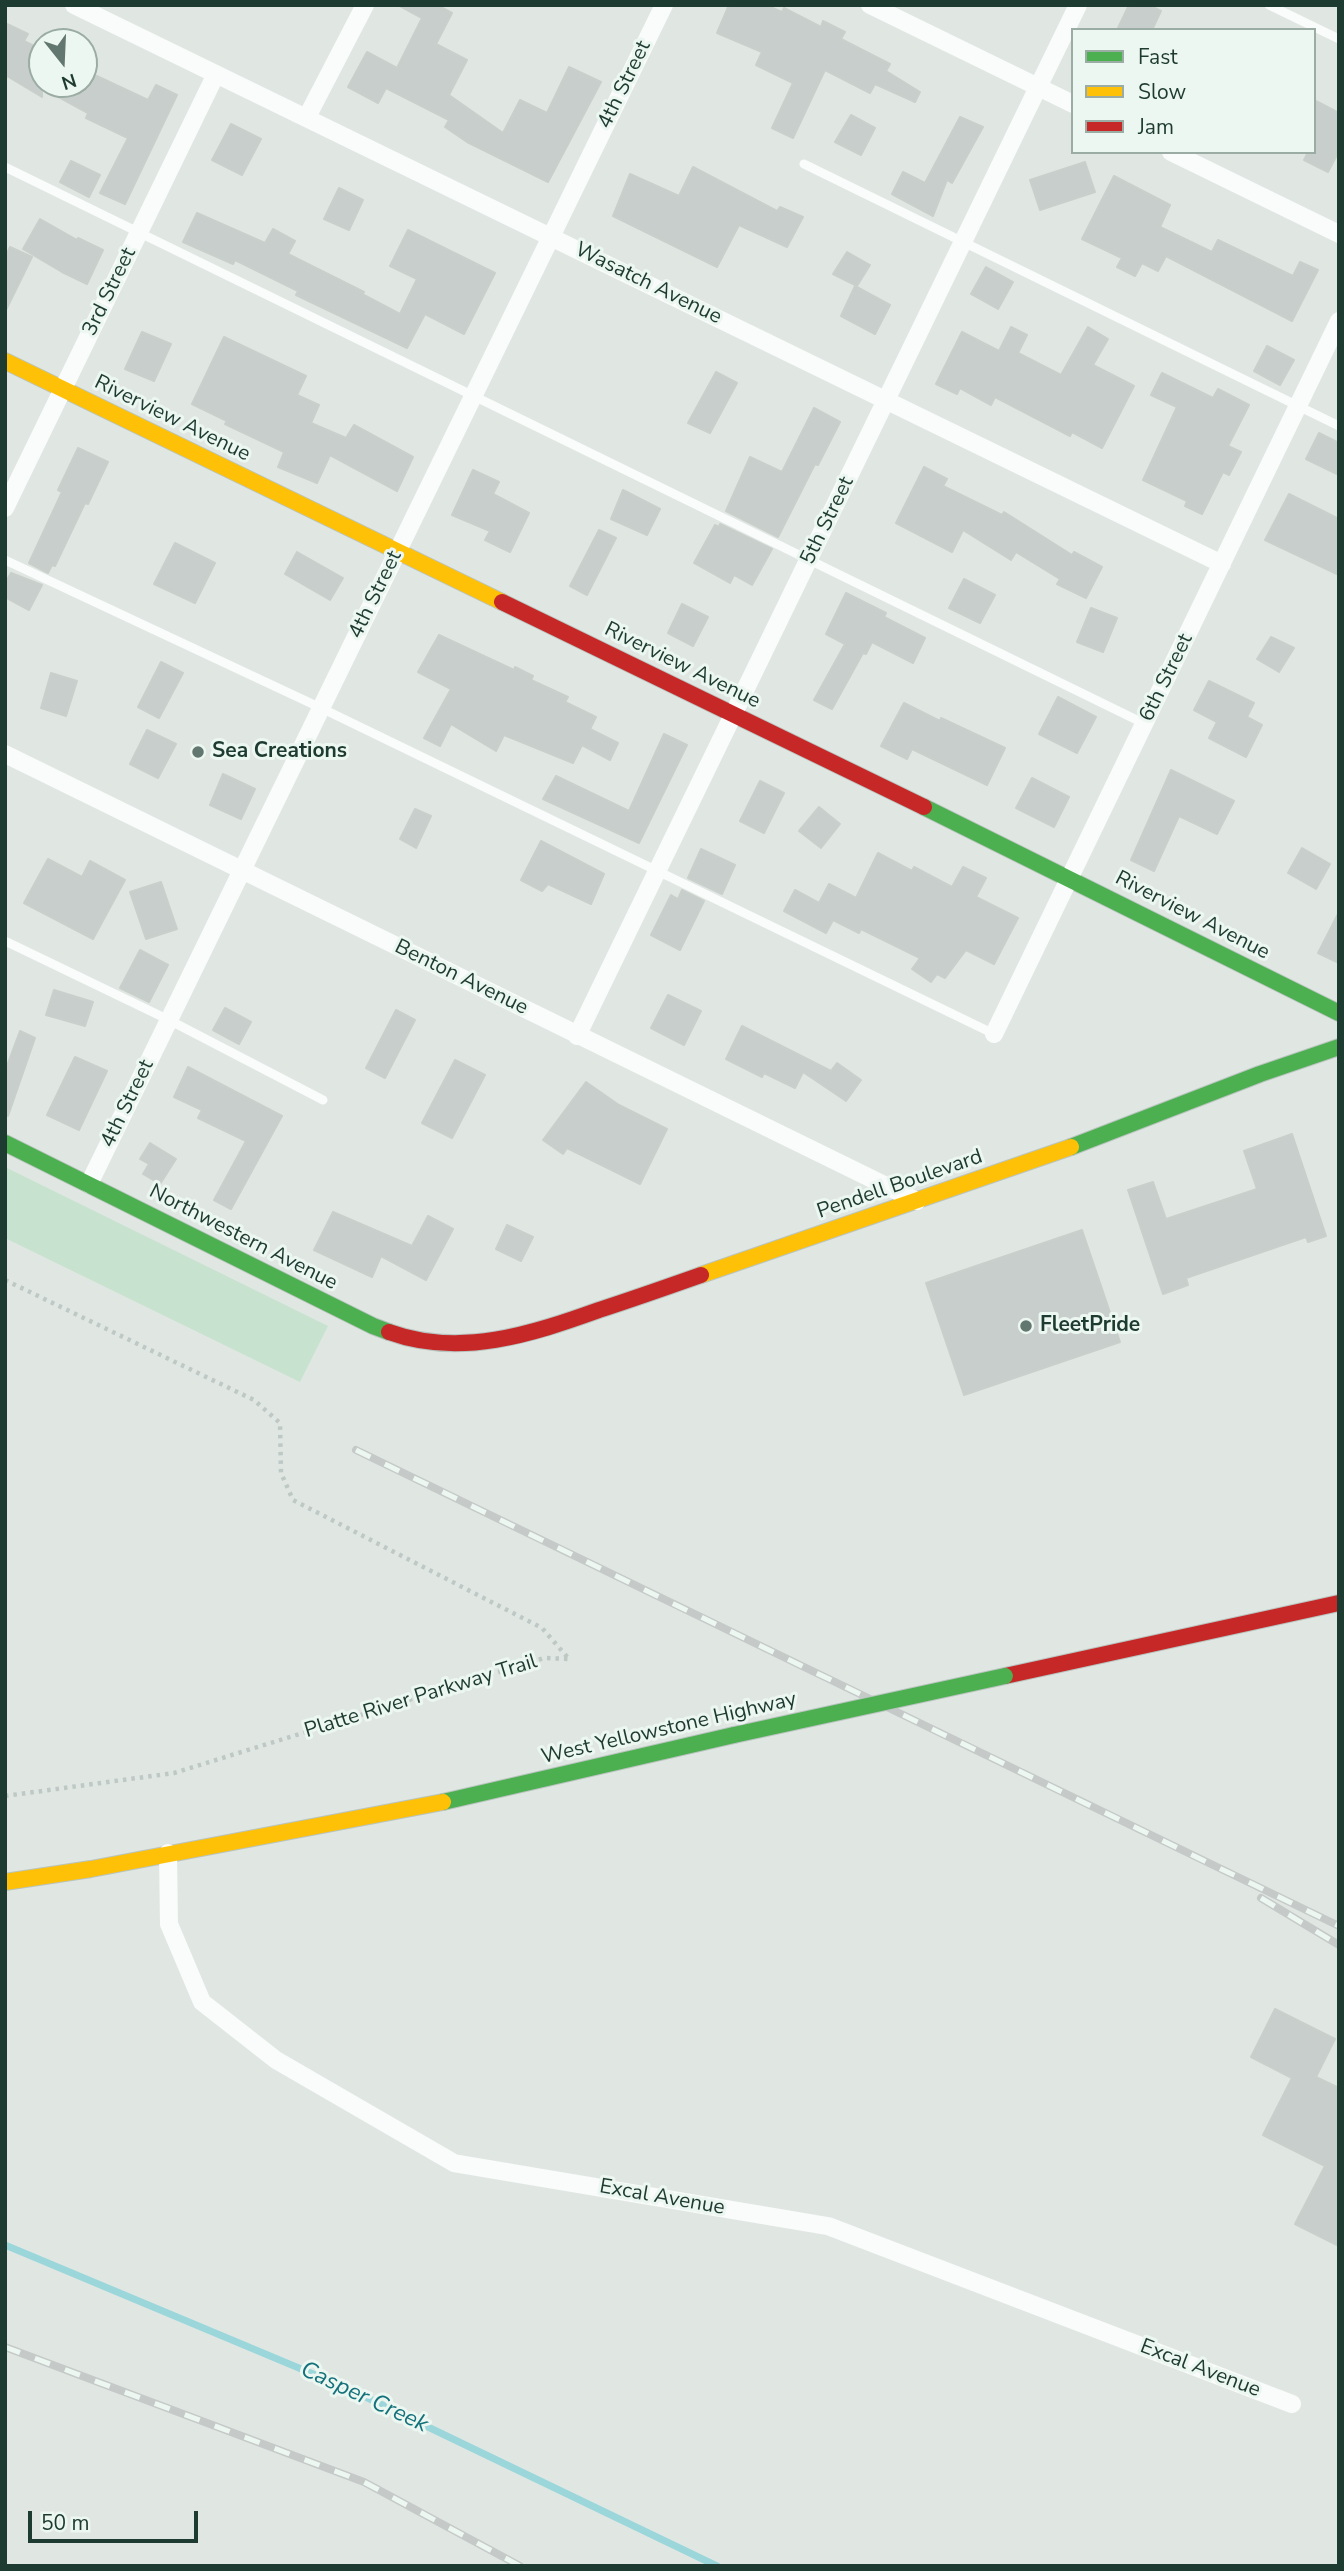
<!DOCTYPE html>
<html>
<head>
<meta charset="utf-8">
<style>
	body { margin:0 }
	#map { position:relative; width:1344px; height:2571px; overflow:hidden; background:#e0e7e3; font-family:"Nunito Sans",sans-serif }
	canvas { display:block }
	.frame { position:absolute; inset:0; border:7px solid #1d3b31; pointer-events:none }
	.legend { position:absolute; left:1071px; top:28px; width:245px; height:126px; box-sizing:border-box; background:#edf7f1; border:2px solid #9aaca4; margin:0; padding:9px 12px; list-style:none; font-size:21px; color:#1d3b31 }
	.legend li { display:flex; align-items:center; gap:14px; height:35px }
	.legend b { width:35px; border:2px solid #9aaca4 }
	.north { position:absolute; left:28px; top:28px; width:70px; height:70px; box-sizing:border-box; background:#edf7f1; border:2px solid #9aaca4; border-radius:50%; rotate:162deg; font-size:19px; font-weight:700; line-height:28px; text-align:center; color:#1d3b31 }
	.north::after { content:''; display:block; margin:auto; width:24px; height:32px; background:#61776f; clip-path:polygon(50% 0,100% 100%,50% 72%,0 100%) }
	.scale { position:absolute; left:28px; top:2511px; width:170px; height:32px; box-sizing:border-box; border:4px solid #1d3b31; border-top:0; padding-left:9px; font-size:21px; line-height:24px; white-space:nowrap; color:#1d3b31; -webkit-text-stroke:5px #edf7f1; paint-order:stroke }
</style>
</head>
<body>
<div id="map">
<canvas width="1344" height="2571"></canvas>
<div class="frame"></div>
<ul class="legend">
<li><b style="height:9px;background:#4caf50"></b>Fast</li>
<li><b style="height:9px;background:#ffc107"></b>Slow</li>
<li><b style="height:9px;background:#c62828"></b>Jam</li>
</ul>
<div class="north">N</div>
<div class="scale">50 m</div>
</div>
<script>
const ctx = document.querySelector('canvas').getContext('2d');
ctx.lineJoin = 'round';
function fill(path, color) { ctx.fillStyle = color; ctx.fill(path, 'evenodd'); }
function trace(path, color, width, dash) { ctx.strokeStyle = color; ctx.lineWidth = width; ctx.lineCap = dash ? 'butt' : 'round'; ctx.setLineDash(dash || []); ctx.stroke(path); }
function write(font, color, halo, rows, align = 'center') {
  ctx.font = font + ' "Nunito Sans",sans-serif'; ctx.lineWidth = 6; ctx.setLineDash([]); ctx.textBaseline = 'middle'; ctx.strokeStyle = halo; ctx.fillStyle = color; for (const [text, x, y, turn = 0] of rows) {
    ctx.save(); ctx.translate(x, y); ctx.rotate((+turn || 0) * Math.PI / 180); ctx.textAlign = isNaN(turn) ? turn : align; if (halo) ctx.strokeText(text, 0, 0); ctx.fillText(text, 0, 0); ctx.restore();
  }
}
fill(new Path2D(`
	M5 1167 328 1326 300 1382 5 1238Z`), '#c7e2ce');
trace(new Path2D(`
	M5 2245 349 2389 717 2566`), '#9bd6da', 7);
const building = new Path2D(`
	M398 5H437L452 13 436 44 467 60 449 95 503 133 520 100 547 113 569 67 601 82 548 182 467 142 445 127 449 120 386 88 378 103 348 87 367 52 397 68 422 18Z
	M729 5H766L782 12 784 8 821 27 823 21 845 32 841 39 890 64 886 71 920 92 915 102 875 84 870 93 825 70 793 138 772 128 793 83 756 65 762 52 717 33Z
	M1129 5H1149L1161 11 1152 30H1117Z
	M5 23 28 34 24 41 42 50V84H84V70L148 100 156 85 177 95 125 204 100 193 128 138 86 118 88 113 42 88V97L7 76 5 80Z
	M1314 100 1339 113V151L1328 172 1304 160 1308 152H1314Z
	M851 115 875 128 861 155 835 142Z
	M960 117 983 127 952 183 947 180 933 216 892 194 903 172 925 183Z
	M231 124 261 139 242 175 212 160Z
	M71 161 100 175 89 197 60 182Z
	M1085 162 1095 192 1040 210 1030 180Z
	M693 167 777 211 780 207 803 217 787 247 739 225 717 267 613 216 630 174 679 196Z
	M1114 176 1170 205 1160 227 1212 252 1218 240 1293 276 1300 262 1318 270 1292 321 1166 256 1158 271 1142 263 1135 276 1117 267 1122 258 1082 239Z
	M339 188 363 200 349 230 324 219Z
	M197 213 265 243 273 229 295 241 288 254 364 292 362 294 400 314 417 279 390 266 408 230 495 273 464 334 425 314 407 348 296 295 298 291 235 260 233 264 183 242Z
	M40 219 77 240 78 238 103 250 87 284 62 272 23 249Z
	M10 247 32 257 5 312V258Z
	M847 252 870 265 857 286 833 274Z
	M986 267 1013 282 998 309 971 294Z
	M855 286 890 305 875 334 841 316Z
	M1011 327 1027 335 1018 353 1061 375 1088 327 1108 339 1093 365 1134 386 1102 448 1072 432 1070 436 995 397 991 405 960 388 957 394 936 384 962 332 999 351Z
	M142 332 171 344 154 381 125 369Z
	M224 337 306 376 297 395 319 405 311 423 346 438 354 425 413 457 397 491 330 455 317 483 278 467 284 452 225 424 227 421 192 404Z
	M1267 346 1294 360 1280 385 1254 371Z
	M716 372 737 383 710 433 688 423Z
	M1162 373 1213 398 1218 389 1249 405 1228 446 1241 452 1229 475 1223 472 1202 514 1185 506 1187 501 1143 480 1177 407 1151 395Z
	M814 408 840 422 818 465 815 464 778 537 726 511 750 457 782 472Z
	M1319 433 1339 443V475L1306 459Z
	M78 448 108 462 88 504 85 503 55 566 52 565 48 573 29 563 62 492 58 490Z
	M924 467 947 479 943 486 1002 515 1004 512 1072 555 1074 552 1102 567 1086 598 1057 584 1060 579 1016 552 1011 560 963 530 952 552 896 523Z
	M473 470 499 482 493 494 529 513 510 552 485 540 490 531 452 515Z
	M623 490 660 509 647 535 611 519Z
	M1289 494 1339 519V575L1265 540Z
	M720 524 772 549 752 585 734 575 730 583 694 563 715 525 719 527Z
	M599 530 616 538 587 595 570 586Z
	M175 543 215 563 195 603 154 584Z
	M297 552 343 578 330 600 285 574Z
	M11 573 42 585 29 610 5 597V583Z
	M964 579 995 595 980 623 949 608Z
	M846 593 886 613 884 617 925 638 913 663 872 642 866 654 863 653 832 709 814 700 845 644 826 634Z
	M682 604 708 617 693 646 668 633Z
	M1091 608 1117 618 1103 652 1077 642Z
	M439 635 514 670 515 667 533 676 531 680 568 697 565 702 596 717 590 729 618 743 610 760 582 745 573 763 504 735 496 751 451 724 440 746 424 738 451 689 418 672Z
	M1271 637 1294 648 1279 672 1257 659Z
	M161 662 183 673 159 718 138 707Z
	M51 673 77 681 66 716 41 708Z
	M1209 681 1254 703 1247 717 1262 725 1246 757 1209 738 1217 722 1194 710Z
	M1058 697 1096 717 1077 753 1039 734Z
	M904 703 940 721 941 718 1005 748 987 785 912 749 907 759 881 746Z
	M147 730 176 744 158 778 130 764Z
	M664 734 687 745 639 843 543 799 556 776 629 811Z
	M1171 770 1234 801 1217 834 1179 816 1154 871 1131 860Z
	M223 774 255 789 241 819 210 805Z
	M1032 778 1069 797 1054 827 1016 808Z
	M760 781 784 793 764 833 740 821Z
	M819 807 840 824 821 848 799 831Z
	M415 809 431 816 416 848 400 839Z
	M541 841 604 874 591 904 548 884 542 891 521 880Z
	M1302 848 1330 864 1316 889 1288 873Z
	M701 849 735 865 722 894 688 878Z
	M878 853 912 871 914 867 952 887 963 867 986 878 976 897 1018 918 994 964 966 950 945 978 937 974 931 982 912 969 920 958 861 929 859 933 833 920 826 933 784 911 795 890 819 903 829 884 856 898Z
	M48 859 82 877 90 861 125 880 93 939 24 903Z
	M161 882 177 929 146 939 130 892Z
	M682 890 704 901 680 950 651 935 671 895 678 899Z
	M1339 912V963L1318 953Z
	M140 950 168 965 149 1002 120 988Z
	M54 990 93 1002 85 1026 46 1015Z
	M668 995 701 1011 684 1045 651 1028Z
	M225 1008 251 1022 239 1044 213 1030Z
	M396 1010 415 1020 385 1078 366 1068Z
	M742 1026 831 1071 837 1063 861 1080 846 1101 803 1072 795 1088 764 1073 762 1077 726 1059Z
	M20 1031 35 1038 8 1116 5 1115V1071Z
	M75 1057 107 1071 79 1130 47 1115Z
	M455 1060 485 1075 452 1138 422 1123Z
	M188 1067 282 1116 231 1209 214 1200 246 1141 198 1118 202 1110 174 1097Z
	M586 1082 619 1105 667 1129 640 1184 567 1148 563 1154 543 1140Z
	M1292 1134 1326 1236 1308 1242 1306 1237 1186 1278 1188 1285 1163 1294 1128 1190 1153 1182 1166 1219 1257 1189 1244 1151Z
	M150 1143 176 1159 160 1184 143 1174 149 1164 140 1159Z
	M333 1212 412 1246 428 1216 453 1229 426 1280 381 1256 372 1277 314 1250Z
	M507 1225 533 1237 521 1261 496 1249Z
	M1082 1230 1120 1342 964 1395 926 1283Z
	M1275 2009 1335 2039 1316 2077 1339 2088V2246L1295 2224 1325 2166 1263 2135 1292 2078 1251 2057Z`);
fill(building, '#c7cecb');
trace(building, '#c9d0cc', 2);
const fast = new Path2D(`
	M924 807 1339 1013
	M5 1143 373 1326 389 1332
	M1071 1147 1260 1074 1339 1047
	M443 1802 734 1735`);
const slow = new Path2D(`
	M5 361 502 602
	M701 1275 1071 1147
	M5 1882 91 1869 443 1802`);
const jam = new Path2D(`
	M502 602 924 807
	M389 1332C460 1358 532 1334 599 1310 633 1299 667 1287 701 1275
	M1005 1676 1339 1603`);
trace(fast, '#b9c4bf', 18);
trace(slow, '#b9c4bf', 18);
trace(jam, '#b9c4bf', 18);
trace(new Path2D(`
	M5 1280 254 1400 280 1423 281 1473 293 1500 542 1628 569 1659
	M5 1796 174 1773 544 1658 569 1659`), '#bec8c5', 4.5, [3.5, 5]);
trace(new Path2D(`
	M1269 5 1339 39
	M804 164 1339 426
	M5 167 1145 724
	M5 560 321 708 994 1034
	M5 941 169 1020 323 1100`), '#fafbfb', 9);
trace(new Path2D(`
	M74 5 1222 564
	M870 5 1073 104
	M307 117 365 5
	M1171 152 1339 234
	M5 508 215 76
	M5 754 917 1201
	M994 1034 1339 321
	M577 1036 1078 5
	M89 1184 664 5
	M168 1853 169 1924 202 2002 276 2060 454 2163 828 2226 1292 2404`), '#fafbfb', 18);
trace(fast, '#4caf50', 16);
trace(slow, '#ffc107', 16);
trace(jam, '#c62828', 16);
const rail = new Path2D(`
	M356 1450 1339 1926
	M1261 1898 1339 1945
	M5 2347 364 2482 520 2566`);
trace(rail, '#c5cac8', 8);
trace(rail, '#edf7f1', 5, [16]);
const fastBridge = new Path2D(`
	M734 1735 1005 1676`);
trace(fastBridge, '#bac4c0', 18, []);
trace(fastBridge, '#4caf50', 16);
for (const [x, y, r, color] of [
	[198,752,7,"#61776f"],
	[1026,1326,7,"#61776f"]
]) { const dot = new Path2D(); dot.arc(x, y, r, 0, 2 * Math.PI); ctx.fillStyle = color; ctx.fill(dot); trace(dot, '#edf7f1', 2.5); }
write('21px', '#1d3b31', '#edf7f1', [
	["4th Street",625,85,-64],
	["Wasatch Avenue",648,284,26],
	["3rd Street",110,292,-64],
	["Riverview Avenue",172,419,26],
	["5th Street",828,521,-64],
	["4th Street",376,595,-64],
	["Riverview Avenue",682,666,26],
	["6th Street",1167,678,-64],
	["Riverview Avenue",1192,916,27],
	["Benton Avenue",461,978,26],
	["4th Street",128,1104,-64],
	["Pendell Boulevard",900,1185,-19],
	["Northwestern Avenue",243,1238,27],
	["Platte River Parkway Trail",421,1697,-17],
	["West Yellowstone Highway",669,1729,-13],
	["Excal Avenue",662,2198,10],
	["Excal Avenue",1200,2369,21]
]);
write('bold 21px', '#1d3b31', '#edf7f1', [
	["Sea Creations",212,752],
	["FleetPride",1040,1326]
], 'left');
write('italic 23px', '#13717b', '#edf7f1', [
	["Casper Creek",364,2398,25]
]);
</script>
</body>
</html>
